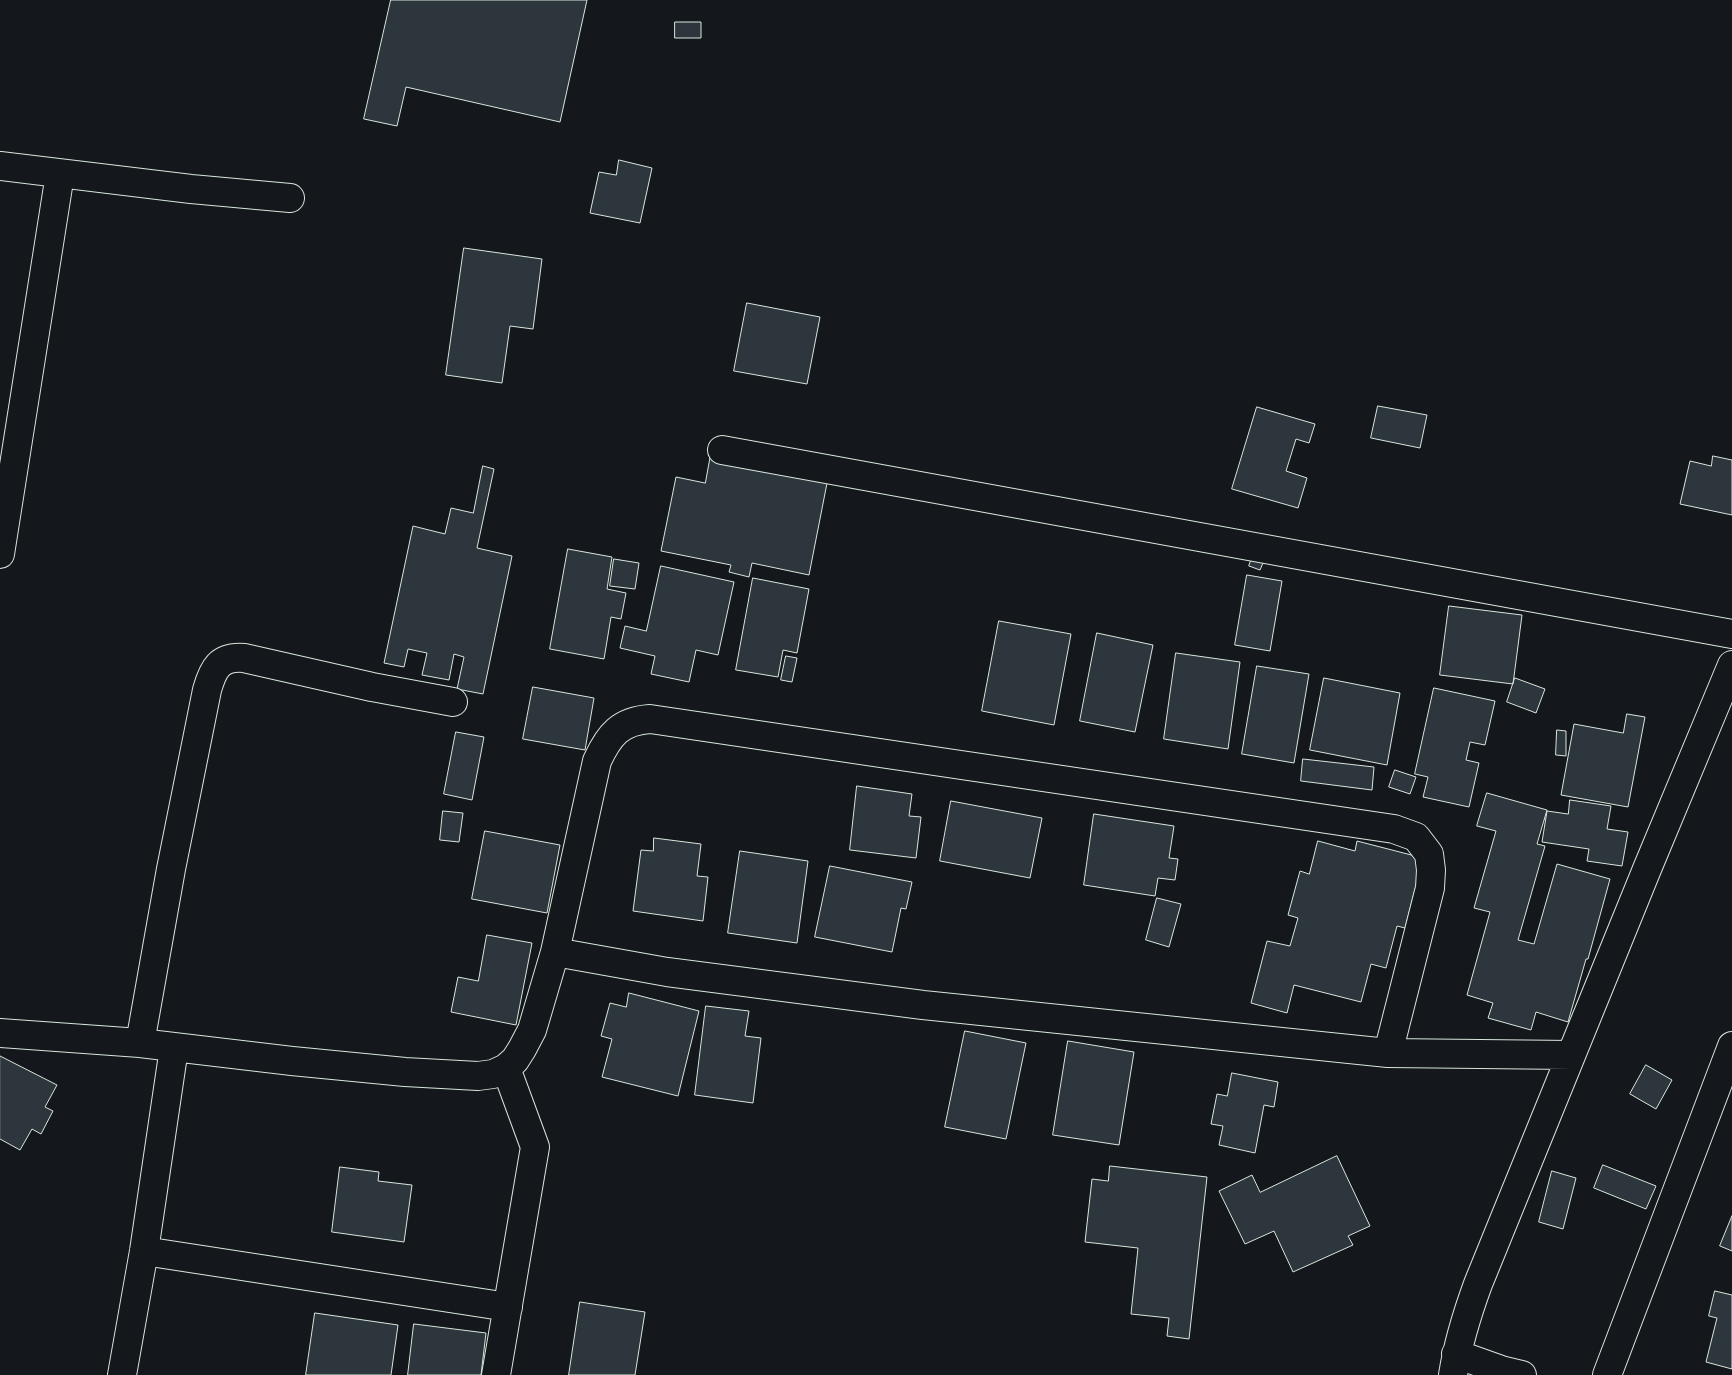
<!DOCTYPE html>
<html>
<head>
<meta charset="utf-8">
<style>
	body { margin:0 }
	canvas { display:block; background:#14181c }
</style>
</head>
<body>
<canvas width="1732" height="1375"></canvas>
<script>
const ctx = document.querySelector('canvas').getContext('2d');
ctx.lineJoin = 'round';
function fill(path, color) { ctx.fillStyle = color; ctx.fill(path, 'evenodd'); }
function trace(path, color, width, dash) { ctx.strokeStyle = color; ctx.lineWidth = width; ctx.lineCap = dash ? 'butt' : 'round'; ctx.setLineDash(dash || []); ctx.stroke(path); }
const building = new Path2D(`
	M391 0H587L560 122 406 87 397 126 364 119Z
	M675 22H701V38H675Z
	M619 160 652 168 640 223 590 213 599 172 616 175Z
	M464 248 542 259 533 329 510 326 502 383 446 375Z
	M747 303 820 317 807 384 734 371Z
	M1378 406 1427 415 1420 448 1371 438Z
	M1257 407 1315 424 1309 443 1296 439 1286 471 1307 478 1298 508 1232 489Z
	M711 454 828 478 809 575 752 563 749 577 729 572 731 565 661 551 676 477 705 483Z
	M1713 456 1732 460V515L1680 504 1690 461 1711 466Z
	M483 466 494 469 477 548 512 556 483 694 457 689 464 657 454 654 449 680 422 675 427 653 408 649 404 667 384 663 413 526 445 534 451 508 473 513Z
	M1256 547 1268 551 1260 570 1249 566Z
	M568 549 612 557 607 589 626 593 621 619 611 617 604 659 550 649Z
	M614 559 639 563 635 589 610 586Z
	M661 566 734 582 718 655 696 650 689 682 651 674 655 656 620 648 625 626 646 631Z
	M1247 575 1282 581 1270 651 1235 645Z
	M753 578 809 589 797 653 783 650 778 677 736 670Z
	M1449 606 1522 615 1513 684 1440 675Z
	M999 621 1071 634 1054 725 982 711Z
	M1097 633 1153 645 1135 732 1080 721Z
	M1176 653 1240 662 1228 749 1164 739Z
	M786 656 797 658 792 682 781 680Z
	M1257 666 1309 674 1294 763 1242 754Z
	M1324 678 1400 693 1387 765 1310 750Z
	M1515 678 1545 689 1536 713 1507 702Z
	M533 687 594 698 585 750 523 739Z
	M1434 688 1495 701 1485 745 1470 742 1466 760 1479 763 1469 807 1423 797 1428 777 1415 774Z
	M1627 714 1645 717 1628 807 1561 795 1574 724 1623 733Z
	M1557 730 1566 731V756L1556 755Z
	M456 732 484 737 472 800 444 794Z
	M1303 759 1374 767 1372 790 1301 781Z
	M1395 770 1416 777 1410 794 1389 787Z
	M857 786 912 794 909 816 921 817 916 858 850 850Z
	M1487 793 1547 810 1537 844 1545 846 1518 940 1534 944 1557 864 1610 879 1588 959H1586L1568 1022 1536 1012 1531 1030 1488 1018 1493 1003 1467 995 1490 912 1474 908 1496 831 1477 826Z
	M1570 800 1611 806 1607 829 1628 832 1622 866 1587 861 1589 849 1542 842 1547 811 1568 814Z
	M951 801 1042 818 1030 878 940 861Z
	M443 811 463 813 459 842 440 840Z
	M1094 814 1174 826 1169 858 1178 859 1175 880 1158 878 1155 896 1084 885Z
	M485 831 560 845 547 913 472 899Z
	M654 838 701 844 697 876 708 877 703 921 633 911 641 850 653 851Z
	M1318 841 1355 851 1357 841 1423 858 1405 928 1397 926 1386 968 1371 964 1361 1002 1294 985 1287 1013 1251 1003 1267 941 1290 946 1298 918 1288 915 1300 871 1309 874Z
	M740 851 808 861 797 943 728 933Z
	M830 866 912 882 906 909 901 908 892 952 815 937Z
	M1157 898 1181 904 1169 947 1146 940Z
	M487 935 532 943 516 1025 451 1012 458 977 478 981Z
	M629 993 699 1011 678 1096 602 1077 612 1039 601 1036 610 1003 626 1007Z
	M706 1006 749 1011 745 1036 761 1038 753 1103 695 1095Z
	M965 1031 1026 1043 1006 1139 945 1127Z
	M1068 1041 1134 1052 1119 1145 1053 1135Z
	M0 1056 57 1085 45 1107 53 1111 41 1134 32 1129 20 1150 0 1139Z
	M1646 1065 1672 1080 1656 1109 1630 1094Z
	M1232 1073 1278 1082 1274 1107 1264 1105 1255 1153 1219 1145 1223 1126 1211 1124 1217 1094 1227 1096Z
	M1337 1156 1370 1226 1348 1236 1353 1245 1293 1272 1274 1231 1245 1244 1219 1191 1252 1175 1260 1192Z
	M1603 1165 1656 1186 1646 1209 1594 1188Z
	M1110 1166 1207 1177 1189 1339 1167 1336 1169 1318 1131 1314 1138 1248 1085 1242 1092 1179 1108 1181Z
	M340 1167 379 1172 378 1181 412 1185 404 1242 332 1232Z
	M1552 1171 1576 1178 1563 1229 1539 1222Z
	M1732 1216V1251L1720 1246Z
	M1715 1291 1732 1295V1369L1706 1362 1717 1318 1709 1316Z
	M580 1302 645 1312 635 1375H569Z
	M315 1313 398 1325 391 1375H306Z
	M414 1324 486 1333 481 1375H408Z`);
fill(building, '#2c363c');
trace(building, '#d8e6dc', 1);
const minor = new Path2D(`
	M0 166 191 189 290 198
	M722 450 1732 634
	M0 554 60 174
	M555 952 597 761C609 735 620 721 650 719L1394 829 1416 837 1429 854 1431 870 1430 888 1388 1053
	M0 1033 140 1043 292 1061 405 1072 478 1076 493 1074 506 1068 515 1060 522 1049 532 1030 555 952 667 972 923 1005 1388 1053 1571 1055
	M140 1043 171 869 207 690C213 669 219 656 244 658L372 687 453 702
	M144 1251 508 1307
	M1456 1354 1501 1370 1522 1375
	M122 1375 144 1251 174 1048
	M496 1375 535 1147 506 1068
	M1453 1375C1458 1343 1467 1314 1478 1284L1647 869 1732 665
	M1607 1375 1732 1046`);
trace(minor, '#d8e6dc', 30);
trace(minor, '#14181c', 28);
</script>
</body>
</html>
